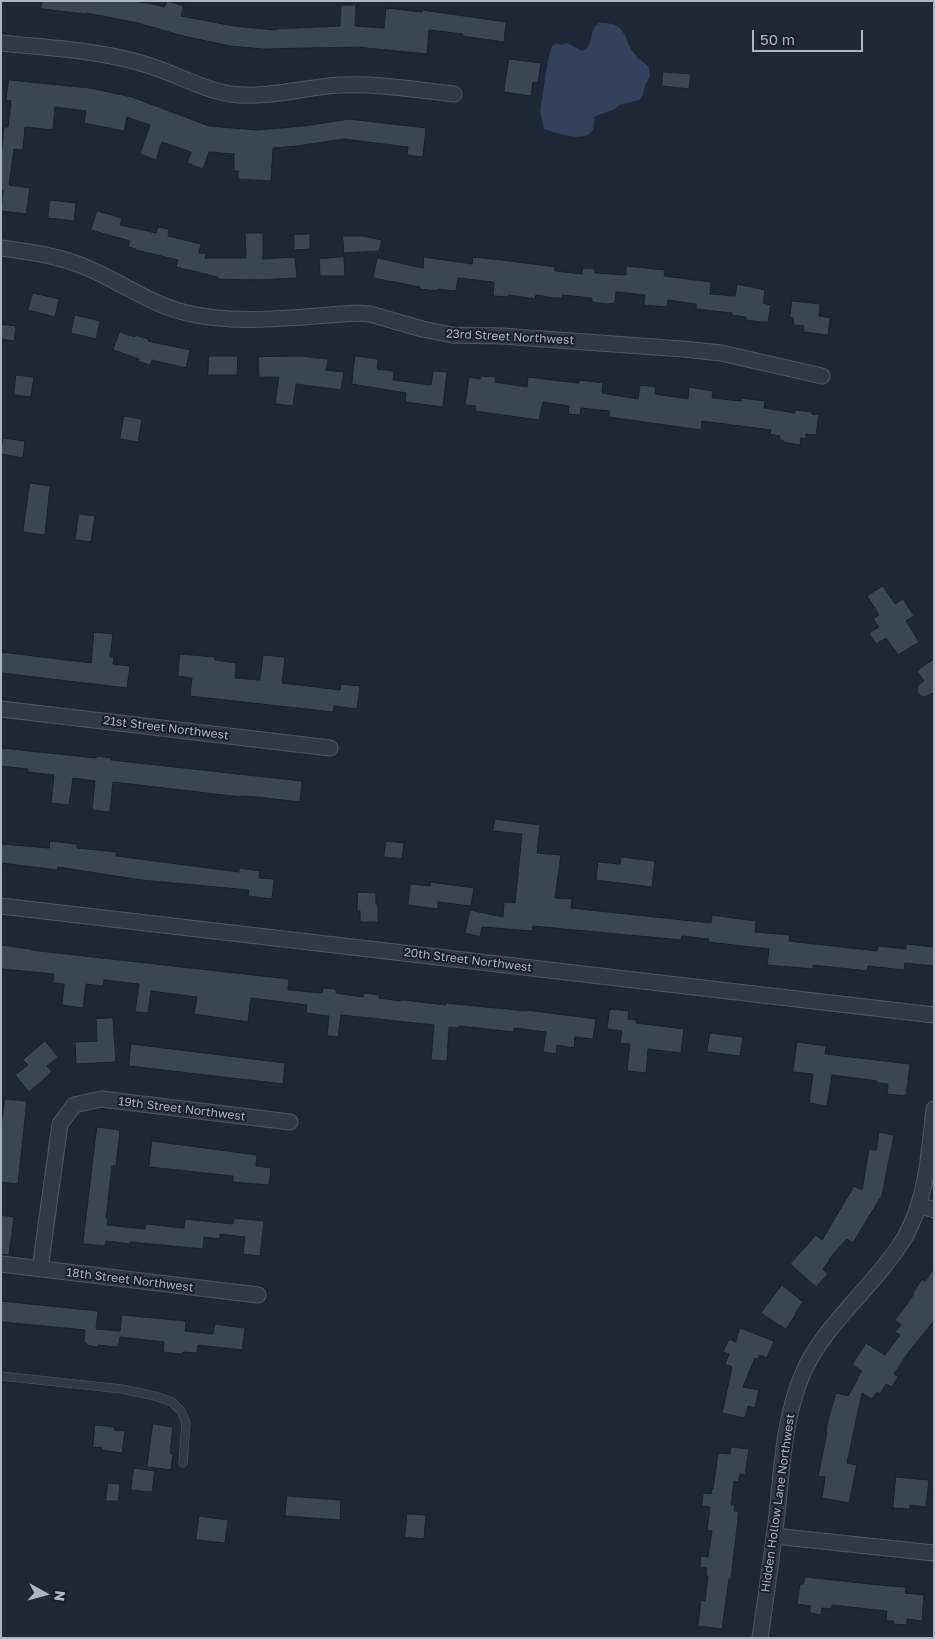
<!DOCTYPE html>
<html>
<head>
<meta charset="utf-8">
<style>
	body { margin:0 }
	#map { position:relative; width:935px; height:1639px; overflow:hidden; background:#1f2735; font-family:"Golos Text",sans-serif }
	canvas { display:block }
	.frame { position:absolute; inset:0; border:2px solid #acb3c3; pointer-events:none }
	.north { position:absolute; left:20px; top:1569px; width:50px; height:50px; -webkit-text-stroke:4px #181e2a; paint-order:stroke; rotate:97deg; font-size:14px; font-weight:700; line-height:20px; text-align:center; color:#acb3c3 }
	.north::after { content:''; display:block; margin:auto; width:18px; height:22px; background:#acb3c3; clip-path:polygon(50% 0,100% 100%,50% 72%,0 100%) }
	.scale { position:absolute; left:752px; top:30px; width:111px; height:22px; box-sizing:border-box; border:2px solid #acb3c3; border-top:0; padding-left:6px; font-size:15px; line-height:18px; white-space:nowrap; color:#acb3c3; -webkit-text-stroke:4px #181e2a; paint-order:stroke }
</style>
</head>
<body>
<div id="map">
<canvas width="935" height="1639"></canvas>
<div class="frame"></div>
<div class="north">N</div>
<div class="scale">50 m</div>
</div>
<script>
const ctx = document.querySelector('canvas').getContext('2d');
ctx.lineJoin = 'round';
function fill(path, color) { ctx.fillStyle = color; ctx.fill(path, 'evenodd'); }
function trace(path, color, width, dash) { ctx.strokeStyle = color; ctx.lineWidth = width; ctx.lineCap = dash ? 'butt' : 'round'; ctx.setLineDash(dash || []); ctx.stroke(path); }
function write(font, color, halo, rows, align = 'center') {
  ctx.font = font + ' "Golos Text",sans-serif'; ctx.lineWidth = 4; ctx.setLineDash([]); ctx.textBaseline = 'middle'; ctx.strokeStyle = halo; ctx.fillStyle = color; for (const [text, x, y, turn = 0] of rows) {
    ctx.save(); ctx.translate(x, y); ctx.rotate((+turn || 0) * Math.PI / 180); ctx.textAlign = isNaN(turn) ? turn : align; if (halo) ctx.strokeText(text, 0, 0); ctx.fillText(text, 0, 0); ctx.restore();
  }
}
fill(new Path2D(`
	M599 23C630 22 622 41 637 57 641 61 646 63 649 68L650 77 645 85 643 95 639 100 619 105 615 109 596 116 594 118C598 148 559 134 544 129L540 111 548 60 552 46 557 43 560 45 567 43 582 51C595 46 588 30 599 23Z`), '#32415d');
const building = new Path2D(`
	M42 1H132L153 4 164 7 167 1 184 6 181 16 234 26 276 30V29L340 26 341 5H356L355 26 384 28 386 8 422 12V10L506 22 504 42 462 36 463 34 429 30 427 54 356 47 263 49 230 46 183 36 138 23 86 13V14L41 9Z
	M509 59 541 63 538 83 533 82 531 96 504 92Z
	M663 72 691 74 689 89 662 86Z
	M9 80 90 88 132 97 209 126 257 130 305 126 349 119 426 128 423 157 407 155 408 147 344 139 297 146 273 148 271 181 238 179V171H234V154L209 152 203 169 187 163 191 152 162 142 156 160 140 154 150 125 127 117 124 131 84 123 86 111 55 107 53 130 25 127 23 150 14 149 9 185 30 188 26 214 1 211 3 190H1V155L4 127H8L11 101 6 100Z
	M50 200 76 203 74 221 48 218Z
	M97 211 122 218 120 225 156 233 158 227 169 229 168 236 201 244 199 253 206 254 205 258H246L245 233H263V259L295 257 297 278 253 280 218 279V277L176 267 178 260 136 250V249L128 247 130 241 91 230Z
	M310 234V249L294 250V235Z
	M343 236H362L382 240 379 251 344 253Z
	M344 257 345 276H320L319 259Z
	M424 257 472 264 473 257 511 261 555 267V271L582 274V268L595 269V273L626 275V266L665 270 664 276 711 282 710 294 735 296 737 284 765 290 763 303 771 305 768 322H761L746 320V317L732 315V313L696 309V304L668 300 667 307 644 305 645 295 616 292 615 303 607 304 592 302V298L562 295V298H554L536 295 535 299 509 295V297L493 296 494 282 458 278 456 291 438 289 437 291 420 289V287L373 278 377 258 423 268Z
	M33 293 59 299 55 317 28 310Z
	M792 301 820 304 819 316 830 318 828 335 803 332 804 326 794 325 793 318 790 317Z
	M75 315 100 321 96 339 71 333Z
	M1 324 16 326 14 341 1 339Z
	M120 332 135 337V335L148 339V341L190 350 186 368 152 360 150 365 138 361 139 359 113 350Z
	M209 356H238L237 375H208Z
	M301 356 328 359 326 370 344 372 341 390 296 384 293 406 275 404 279 377H259L258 357Z
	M355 356 378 359 377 369 394 371 393 380 431 385 433 371 447 372 443 407 405 402 406 393 352 384Z
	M16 375 34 377 31 397 14 395Z
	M480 376 496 377 495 382 527 387 528 377 560 381 579 383V380L603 383 602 393 638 399 640 385 656 387 655 394 688 399 689 387 713 391 712 398 741 401 742 398 765 401 764 408 795 413V410L812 412V414L819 415 816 435 806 434V439L801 438 800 445 783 442V440H779L780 436 770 434 771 430 702 421 701 430 609 417 610 411 581 408 580 415 568 414 569 406 543 402 539 420 475 411 476 406 465 405 469 377 480 379Z
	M124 416 142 419 138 442 120 439Z
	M3 438 25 441 23 458 1 454Z
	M30 483 50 486 45 535 23 532Z
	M79 514 95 516 91 542 75 540Z
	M883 586 895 604 903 599 914 616 906 621 919 642 898 655 886 638 876 644 869 633 879 627 873 619 879 615 867 596Z
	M94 632 113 634 110 657H114L113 664 130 666 127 688 1 673V652L91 663Z
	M180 654 215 657V660L236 663 235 678 260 680 263 655 285 657 282 683 340 690 341 684 360 686 357 709 334 706 333 712 190 696 192 678 178 676Z
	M934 659V696L932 693 926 697 920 696 917 691 918 685 924 681 917 671Z
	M1 748 96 758 97 756 111 758V760L302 781 300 802 257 797 241 796V797L113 782 110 812 92 810 95 781 73 778 69 805 51 803 54 775 27 772 28 769 1 766Z
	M495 819 540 825 537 853 561 855 555 898 572 899 571 908 711 923 712 915 756 921 755 932 790 935 789 941 877 951 878 946 906 949V944L934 947V966L905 963 904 970 868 966 867 971 813 965V969L767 965 769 949 708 942 709 939 682 936 681 940 533 926 532 931 482 927 480 937 465 933 470 910 503 917 504 902 515 903 522 834 493 831Z
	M50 841 77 844V848L117 852 116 856 239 872V868L260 871 259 878 274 879 272 899 248 896 249 890 141 880 58 867 57 870 1 863V844L49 848Z
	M386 841 404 843 402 859 384 857Z
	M621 857 655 861 652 887 596 880 598 862 620 864Z
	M430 882 474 888 471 906 438 902V909L408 905 410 884 430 886Z
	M358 892 376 893V904H378V922H360V911H357Z
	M1 945 31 949V950L289 979 288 990 322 993 323 988 336 989V993L363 997 364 993 380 995 379 998 401 1001 402 1000 446 1005V1003L527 1011V1010L596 1019 593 1039 575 1037 574 1048 557 1045 556 1054 543 1052 546 1032 514 1028V1032L459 1026V1028L449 1027 447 1061 431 1060 434 1025 341 1015 338 1037 327 1036 329 1016 306 1013 307 1005 251 998 248 1022 194 1014 197 997 151 991 148 1013 135 1012 139 984 104 980 103 986 86 984 83 1008 62 1005 64 984 53 983 54 974 1 969Z
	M610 1009 629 1011 628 1019 637 1020 636 1023 684 1029 681 1053 648 1049 646 1073 627 1071 630 1044 620 1043 622 1031 607 1029Z
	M113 1018 116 1062 76 1064 75 1042 97 1041 96 1019Z
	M710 1033 743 1037 740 1056 707 1052Z
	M45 1041 58 1057 47 1066 52 1072 29 1092 15 1075 28 1065 23 1060Z
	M797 1042 826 1046 825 1054 910 1064 906 1096 887 1094 888 1084 877 1083V1081L832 1075 827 1106 809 1103 813 1074 793 1072Z
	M131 1044 285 1063 283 1084 129 1066Z
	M5 1099 27 1101 18 1184 1 1182V1127Z
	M97 1127 120 1130 116 1166H112L106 1218H108L107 1225 145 1229 146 1224 184 1228 185 1219 233 1224 234 1218 264 1221 260 1256 243 1254 245 1237 220 1234V1239L204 1237 203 1249 130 1242 129 1244 106 1241 105 1246 83 1244Z
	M879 1132 894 1135 882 1195 853 1243 847 1239 829 1259 830 1260 823 1269 828 1274 816 1287 790 1264 816 1235 822 1240 854 1186 862 1190 869 1149 876 1150Z
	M152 1141 257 1155 256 1166 271 1168 269 1185 233 1182V1176L149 1167Z
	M1 1215 14 1217 9 1255 1 1254Z
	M934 1268V1321L908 1353 894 1374 898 1377 892 1387 886 1384 880 1394 877 1392 872 1399 862 1393 847 1463 857 1465 849 1503 822 1498 825 1477 818 1476 826 1438 827 1424 836 1393 848 1396 858 1379 857 1378 862 1371 852 1365 866 1343 885 1355 900 1335 895 1332 901 1325 895 1320 914 1294 913 1293 922 1279 925 1281Z
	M782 1285 803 1302 795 1313 796 1314 786 1329 780 1325V1326L761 1313Z
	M1 1301 98 1311 96 1329 120 1331 122 1315 186 1321 185 1331 213 1334 215 1324 245 1328 242 1350 198 1345 197 1353 183 1352V1354L163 1352 164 1342 120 1337 118 1347 98 1345V1347L86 1345V1343H84L85 1330 1 1322Z
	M740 1328 774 1341 767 1358 759 1355 758 1359 755 1358 743 1387 759 1390 755 1408 748 1406 745 1418 722 1413 732 1367 725 1364 729 1354 723 1352 729 1339 735 1342Z
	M153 1424 173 1427 170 1453 173 1454 171 1470 147 1467Z
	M95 1425 115 1427 114 1430 125 1431 122 1453 102 1450V1448L93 1447Z
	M731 1447 749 1449 745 1475 740 1474 738 1482 734 1481 731 1505H735L734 1511H739L731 1579H729L722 1629 698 1626 701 1600 705 1601 708 1576H706L707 1568 700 1567 701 1556 708 1557 712 1531 707 1530 710 1507 702 1506 703 1493 711 1494 712 1489H713L718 1453 730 1454Z
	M134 1468 155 1471 152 1492 131 1490Z
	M896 1477 929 1480 926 1507 910 1505V1509L893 1508Z
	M108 1483 120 1484 118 1501H106Z
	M287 1496 341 1500 340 1520 285 1516Z
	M407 1514 426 1515 424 1539 405 1537Z
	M199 1516 228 1520 225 1543 196 1540Z
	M805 1577 889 1586 906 1587 905 1593 924 1595 922 1621 907 1619V1625L893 1624 894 1621H886L887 1611 832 1605V1609L822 1608 821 1615 810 1613V1606L797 1604 800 1584H803Z`);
fill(building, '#3b4556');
trace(building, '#1a202c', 1);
const service = new Path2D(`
	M1 1376 122 1389 155 1396 172 1402 181 1411 186 1423 183 1463`);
const minor = new Path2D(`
	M1 43C49 48 98 50 144 64 173 72 200 89 230 94 268 99 303 87 340 85 378 83 416 90 454 94
	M1 248C32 252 61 256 90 269 122 283 152 305 187 313 238 326 304 316 357 313L370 314 422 329 452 335 502 336 683 349 721 353 822 376
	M1 709 330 748
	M1 906 934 1015
	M919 1205 934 1210
	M1 1264 258 1295
	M40 1269 60 1124 74 1105 101 1099 290 1122
	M774 1536 934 1553
	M760 1638C766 1597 772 1555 777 1514 782 1467 784 1417 803 1373 824 1324 877 1284 905 1237 927 1198 929 1153 934 1109`);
trace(service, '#505664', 9);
trace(minor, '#505664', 17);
trace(service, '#323946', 8);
trace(minor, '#323946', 15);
write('12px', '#acb3c3', '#181e2a', [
	["23rd Street Northwest",510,337,3],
	["21st Street Northwest",166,728,7],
	["20th Street Northwest",468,960,7],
	["19th Street Northwest",182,1109,7],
	["18th Street Northwest",130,1280,7],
	["Hidden Hollow Lane Northwest",778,1503,-82]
]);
</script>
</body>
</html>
